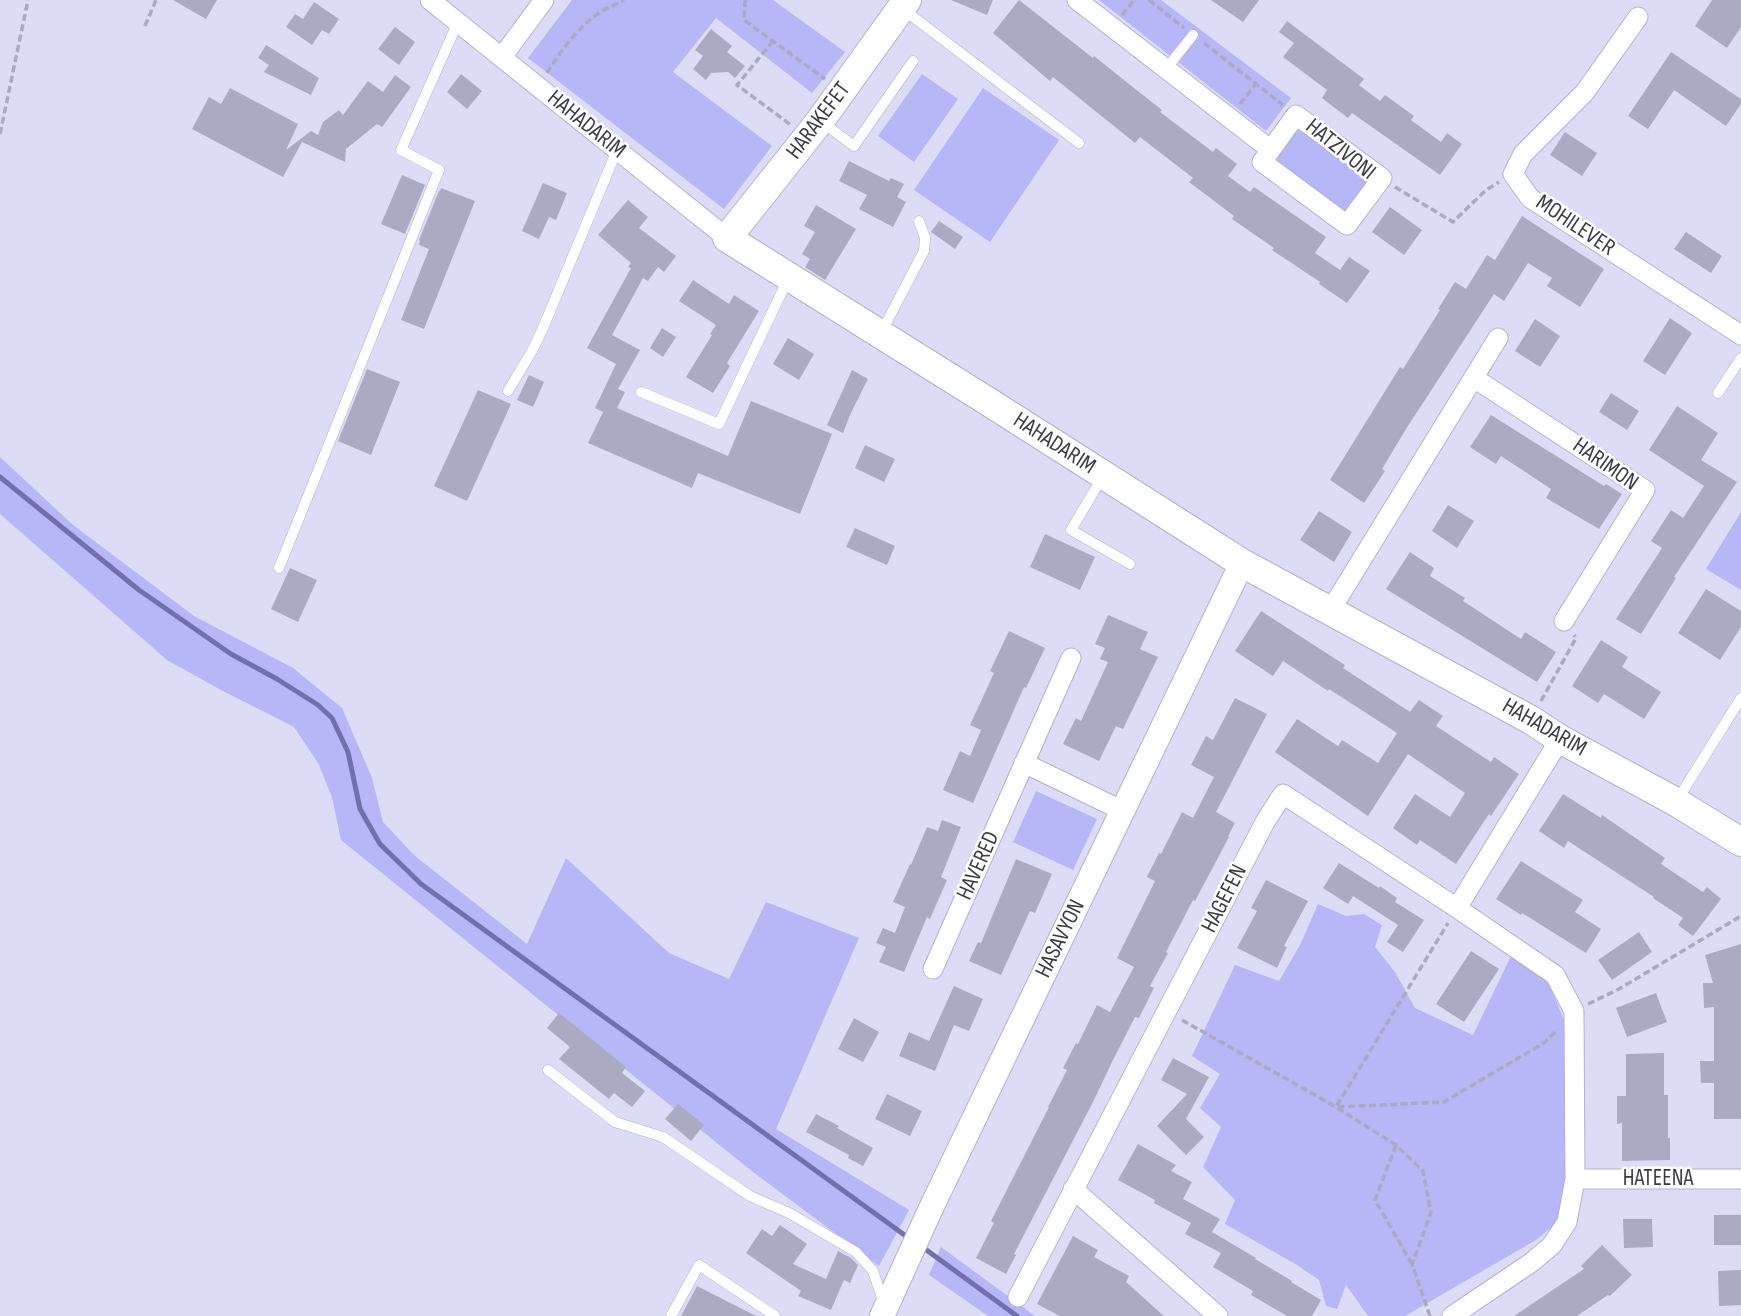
<!DOCTYPE html>
<html>
<head>
<meta charset="utf-8">
<style>
	body { margin:0 }
	canvas { display:block; background:#dcdcf6 }
</style>
</head>
<body>
<canvas width="1741" height="1316"></canvas>
<script>
const ctx = document.querySelector('canvas').getContext('2d');
ctx.lineJoin = 'round';
function fill(path, color) { ctx.fillStyle = color; ctx.fill(path, 'evenodd'); }
function trace(path, color, width, dash) { ctx.strokeStyle = color; ctx.lineWidth = width; ctx.lineCap = dash ? 'butt' : 'round'; ctx.setLineDash(dash || []); ctx.stroke(path); }
function write(font, color, halo, rows, align = 'center') {
  ctx.font = font + ' "Sofia Sans Condensed",sans-serif'; ctx.lineWidth = 5; ctx.setLineDash([]); ctx.textBaseline = 'middle'; ctx.strokeStyle = halo; ctx.fillStyle = color; for (const [text, x, y, turn = 0] of rows) {
    ctx.save(); ctx.translate(x, y); ctx.rotate((+turn || 0) * Math.PI / 180); ctx.textAlign = isNaN(turn) ? turn : align; if (halo) ctx.strokeText(text, 0, 0); ctx.fillText(text, 0, 0); ctx.restore();
  }
}
fill(new Path2D(`
	M572 0H773L845 52 812 93 716 18 673 72 772 146 724 209 528 58Z
	M1099 0H1161L1291 98 1266 131Z
	M922 74 958 99 914 162 878 136Z
	M983 88 1059 140 990 242 914 190Z
	M1298 128 1369 180 1345 213 1274 160Z
	M0 457 73 525 194 616 293 668 342 708 372 778 383 822 415 856 527 944 566 858 669 953 729 979 766 902 859 938 776 1129 909 1210 879 1266 753 1172 341 840 332 797 318 763 294 727 221 690 167 660 0 514Z
	M1741 512V590L1706 569Z
	M1036 791 1097 819 1073 870 1013 842Z
	M1318 904 1346 916 1364 914 1382 925 1375 947 1395 972 1415 1008 1473 1035 1511 956 1548 981 1566 1025 1567 1182 1558 1222 1536 1240 1405 1316H1368L1346 1285 1337 1309 1326 1306 1319 1280 1297 1265 1225 1224 1235 1200 1203 1167 1221 1127 1200 1108 1220 1074 1192 1056 1235 965 1279 981 1300 945Z
	M941 1247 1035 1316H988L929 1275Z`), '#b7b6f6');
trace(new Path2D(`
	M0 477 139 590 231 654 277 679 318 705 332 718 348 752 360 809 380 844 421 884 910 1239
	M921 1246 1017 1316`), '#7270aa', 5);
fill(new Path2D(`
	M173 0H217L206 19Z
	M951 0H993L987 15Z
	M1019 0 1093 58 1094 56 1139 92 1162 110 1160 112 1213 152 1216 148 1237 164 1228 176 1250 192 1254 187 1326 237 1315 253 1340 270 1349 257 1370 271 1347 303 1319 284 1320 282 1272 250 1274 248 1232 219 1234 216 1189 182 1193 178 1140 137 1135 143 1053 77 1050 81 993 33Z
	M1211 0H1259L1243 22Z
	M1712 0H1741V27L1727 48 1695 26Z
	M314 2 339 19 329 34 322 30 312 45 286 27 295 14 303 19Z
	M1287 21 1364 79 1359 85 1380 101 1385 95 1414 116 1411 120 1441 142 1447 133 1462 144 1440 175 1352 113 1348 118 1322 98 1327 90 1283 57 1294 43 1279 32Z
	M395 27 415 42 399 65 378 49Z
	M711 29 732 46 727 52 745 66 735 78 728 72 711 73 706 80 693 69 703 56 695 50Z
	M266 45 319 78 311 95 264 72 269 65 258 58Z
	M1671 52 1741 99V104L1726 126 1674 90 1648 129 1628 116Z
	M461 74 482 91 467 109 447 92Z
	M395 75 411 87 382 127 377 124 346 149 345 162 302 142 283 177 192 129 209 97 221 104 230 88 298 124 286 150 311 131 318 135 323 122 339 110 343 115 368 81 383 92Z
	M1565 132 1597 153 1582 176 1550 155Z
	M849 161 889 181 891 178 904 184 897 197 906 202 893 227 859 209 867 195 839 181Z
	M402 175 425 185 405 234 381 224Z
	M543 183 567 193 556 220 549 217 539 239 522 231Z
	M441 188 475 201 424 329 401 320 429 249 419 245 420 241 419 240 439 191H440Z
	M628 200 648 217 639 228 676 256 664 272 658 267 648 281 643 278 612 335 640 350 618 389 625 392 617 408 728 456 751 401 832 434 800 514 698 473 692 488 588 443 603 412 595 408 616 364 587 348 631 268 628 267 631 263 598 235Z
	M816 205 856 229 825 280 805 267 810 259 802 254 815 232 804 226Z
	M1390 207 1422 230 1404 255 1372 232Z
	M1522 216 1604 269 1580 307 1547 286 1552 278 1528 263 1504 301 1494 294 1406 429 1382 469 1385 471 1364 503 1330 480 1400 367 1403 369 1440 310 1438 309 1455 282 1466 289 1487 255 1495 260Z
	M939 221 963 237 955 249 931 232Z
	M1686 232 1722 256 1711 273 1674 249Z
	M693 280 729 304 734 295 759 311 727 363 730 366 713 393 686 377 712 335 710 334 716 325 679 301Z
	M1670 318 1692 333 1665 375 1643 361Z
	M1535 319 1560 336 1540 367 1515 351Z
	M662 328 676 337 663 357 650 348Z
	M788 338 814 354 799 380 773 364Z
	M367 369 400 382 371 455 338 441Z
	M852 370 868 379 850 415 843 433 827 425Z
	M529 375 544 382 533 407 517 400Z
	M478 390 511 404 467 501 434 486Z
	M1611 393 1639 411 1627 430 1599 412Z
	M1677 406 1718 433 1701 460 1737 482 1674 577 1676 578 1641 634 1616 619 1662 548 1651 541 1671 510 1683 518 1704 486 1649 450Z
	M1491 415 1604 486 1606 484 1622 494 1599 529 1546 498 1551 489 1501 456 1496 464 1470 447Z
	M865 445 895 459 884 482 855 468Z
	M1448 505 1474 521 1457 548 1432 531Z
	M1319 511 1352 532 1334 562 1300 540Z
	M855 528 895 546 887 565 846 547Z
	M1045 534 1095 557 1080 590 1030 567Z
	M1410 552 1434 568 1430 576 1465 598 1463 601 1521 639 1525 632 1556 652 1537 682 1386 589Z
	M290 568 317 580 298 622 271 609Z
	M1706 589 1741 611V627L1720 660 1678 633Z
	M1261 611 1345 665 1343 668 1410 712 1419 700 1443 716 1436 726 1491 762 1494 757 1519 774 1491 816 1489 814 1456 864 1420 840 1417 845 1393 828 1415 794 1450 817 1465 793 1408 754 1368 816 1275 752 1297 719 1338 746 1342 740 1378 763 1397 733 1329 689 1328 691 1283 661 1273 676 1235 651Z
	M1108 615 1148 632 1140 649 1158 657 1123 729 1116 726 1099 761 1063 744 1076 718 1081 721 1108 662 1100 659 1105 648 1095 644Z
	M1009 631 1045 648 1026 688 1024 687 973 803 943 790 960 751 970 756 981 730 970 725 994 673 990 671Z
	M1601 640 1628 657 1622 667 1661 692 1644 719 1604 694 1598 703 1572 686Z
	M1235 698 1267 714 1216 812 1235 823 1228 836 1229 837 1195 901 1193 900 1166 952 1168 953 1150 986 1154 988 1139 1018 1135 1017 1112 1062 1094 1100 1014 1254 1016 1255 1006 1274 976 1258 994 1223 991 1221 1049 1107H1048L1067 1070 1063 1068 1076 1043 1078 1044 1097 1005 1110 1012 1134 967 1117 958 1155 881 1147 877 1159 853 1161 854 1182 812 1193 818 1214 777 1191 765 1206 736 1213 740Z
	M1563 794 1601 818 1602 815 1665 858 1661 864 1703 892 1707 887 1721 899 1693 936 1678 925 1683 918 1653 898 1654 897 1568 841 1564 848 1539 831Z
	M942 820 961 827 941 877 947 880 930 919 927 917 904 972 879 962 886 947 876 943 883 928 895 933 905 907 893 902 910 864 911 865 927 827 938 831Z
	M1016 859 1052 874 1035 913 1030 911 1001 975 969 961 978 942 981 943Z
	M1521 861 1583 900 1575 912 1601 929 1586 953 1522 913 1521 915 1496 899Z
	M1339 863 1379 888 1380 886 1397 898 1395 902 1424 920 1403 952 1387 942 1398 925 1353 896 1348 904 1323 888Z
	M1266 880 1308 901 1284 946 1287 947 1277 968 1237 948 1257 911 1251 908Z
	M1639 932 1652 952 1612 980 1598 960Z
	M1741 944V1119H1714V1083H1701L1700 1061H1714V1007L1704 1008 1703 983H1713L1705 955Z
	M1471 951 1499 969 1464 1022 1436 1004Z
	M954 986 983 999 969 1031 954 1025 935 1071 899 1056 909 1032 929 1041Z
	M1656 993 1667 1022 1627 1037 1616 1008Z
	M559 1013 626 1067 622 1073 645 1091 632 1107 614 1093 609 1099 559 1059 570 1047 547 1028Z
	M854 1018 879 1032 863 1062 838 1049Z
	M1664 1053V1095H1668V1138H1670V1160L1622 1161V1123L1617 1124V1096H1626V1054Z
	M1173 1058 1209 1077 1186 1119 1204 1137 1186 1155 1157 1126 1187 1094 1161 1080Z
	M887 1094 922 1111 910 1136 875 1119Z
	M678 1104 704 1125 691 1141 665 1119Z
	M816 1114 839 1126 837 1128 873 1148 863 1166 848 1158 849 1155 806 1132Z
	M1138 1144 1176 1165 1171 1171 1192 1182 1183 1199 1220 1219 1212 1232 1256 1258 1255 1259 1292 1281 1291 1282 1321 1300 1312 1316H1287L1251 1295 1253 1291 1213 1267 1221 1253 1185 1234 1191 1223 1154 1203 1155 1200 1118 1180Z
	M1714 1215H1741V1245H1714Z
	M1623 1219H1652L1653 1247 1624 1248Z
	M780 1225 807 1244 793 1264 826 1279 838 1251 851 1258 858 1265 850 1283 844 1280 831 1310 798 1296 801 1291 746 1253 762 1229 772 1236Z
	M1073 1236 1098 1250 1094 1257 1129 1276 1126 1282 1164 1316H1060L1037 1304Z
	M1602 1245 1632 1275 1610 1296 1608 1295 1577 1316H1514L1584 1269 1581 1266Z
	M1741 1270V1305L1719 1306 1718 1271Z
	M697 1286 756 1316H681Z`), '#aaabc3');
const service = new Path2D(`
	M904 10 1079 143
	M1166 69 1193 35
	M822 122 854 146 913 61
	M882 331 924 251 925 238 919 221
	M508 391 532 351 543 328 617 150
	M641 392 719 424 788 279
	M1718 393 1741 358
	M1102 478 1071 530 1130 564
	M279 568 439 170 401 150 458 22
	M1678 799 1741 698
	M548 1070 615 1122 663 1137 750 1196 789 1213 856 1252 873 1271 883 1301
	M671 1316 699 1265 775 1316`);
const minor = new Path2D(`
	M430 0 727 238
	M1077 0 1271 150
	M1638 17 1585 92 1523 154 1513 174 1530 198 1741 335
	M502 57 544 0
	M1296 115 1382 178 1347 225 1262 162Z
	M1474 378 1645 490 1564 621
	M1330 611 1498 338
	M1024 763 1123 811
	M1457 908 1560 739
	M933 969 1071 658
	M1575 1179H1741
	M1073 1189 1218 1316
	M1018 1297 1265 822 1283 794 1457 908 1555 975 1574 1011 1575 1179 1567 1222 1552 1245 1532 1262 1452 1316`);
const tertiary = new Path2D(`
	M882 1316 932 1206 1242 563`);
const secondary = new Path2D(`
	M907 0 820 121 727 238 992 404 1242 563 1531 720 1560 739 1676 802 1741 842`);
trace(service, '#b2b2ca', 11);
trace(minor, '#b2b2ca', 21);
trace(tertiary, '#b2b2ca', 26);
trace(secondary, '#b2b2ca', 30);
trace(new Path2D(`
	M745 0 744 20 825 79
	M1149 0 1184 28
	M1122 15 1134 0
	M145 26 156 0
	M773 41 737 85 791 125
	M1204 43 1283 105
	M547 73C561 51 577 28 599 13 606 8 616 4 624 0
	M1240 104 1256 84
	M0 134 28 0
	M1395 187 1453 222 1486 190 1499 182
	M1541 701 1576 638 1574 635
	M1588 1004 1619 989 1741 916
	M1182 1020 1336 1107 1444 1102 1544 1043 1556 1031
	M1396 1145 1375 1200 1412 1264
	M1430 1316 1412 1264 1431 1213 1423 1171 1396 1145 1336 1107 1448 923`), '#a9aabf', 3.5, [7, 3.5]);
trace(service, '#fff', 10);
trace(minor, '#fff', 19);
trace(tertiary, '#fff', 24);
trace(secondary, '#fff', 28);
write('23px', '#393a44', '#fff', [
	["HARAKEFET",819,121,-53],
	["HAHADARIM",586,125,39],
	["HATZIVONI",1340,150,39],
	["MOHILEVER",1575,226,34],
	["HAHADARIM",1054,444,33],
	["HARIMON",1605,465,35],
	["HAHADARIM",1544,728,30],
	["HAVERED",979,866,-66],
	["HAGEFEN",1225,899,-63],
	["HASAVYON",1061,939,-64],
	["HATEENA",1658,1179]
]);
</script>
</body>
</html>
